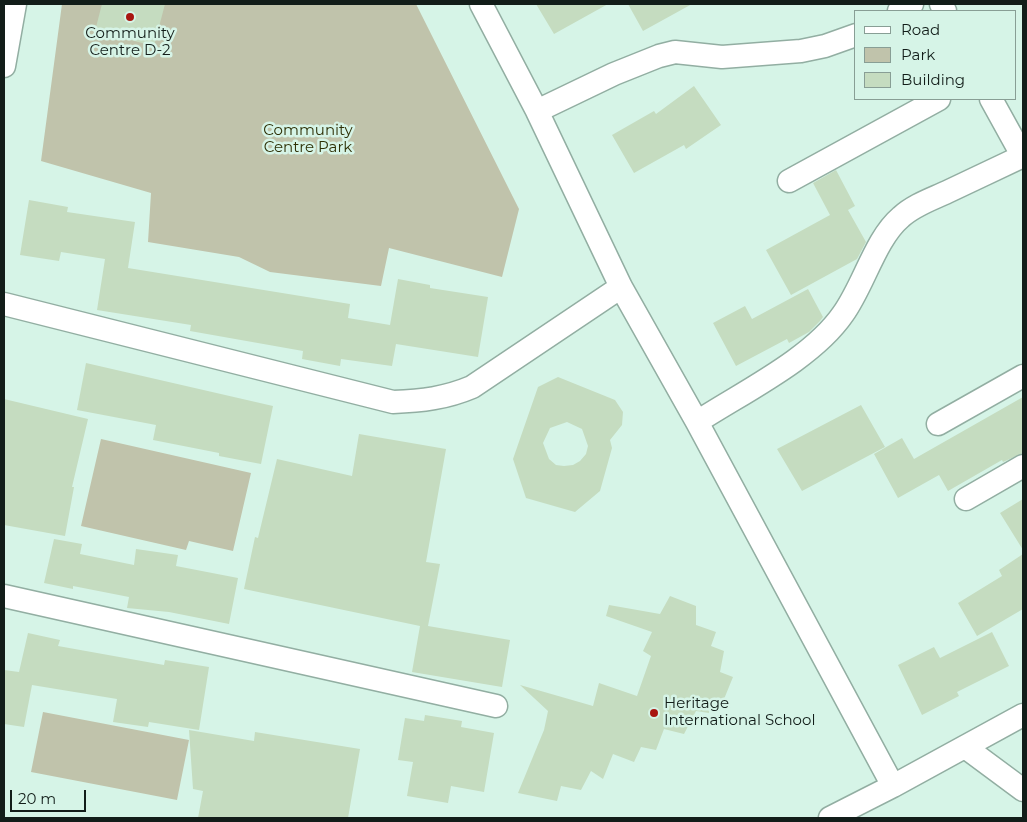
<!DOCTYPE html>
<html>
<head>
<meta charset="utf-8">
<style>
	body { margin:0 }
	#map { position:relative; width:1027px; height:822px; overflow:hidden; background:#d6f4e7; font-family:Montserrat,sans-serif }
	canvas { display:block }
	.frame { position:absolute; inset:0; border:5px solid #121d19; pointer-events:none }
	.legend { position:absolute; left:854px; top:10px; width:162px; height:90px; box-sizing:border-box; background:#d6f4e7; border:1px solid #889e95; margin:0; padding:6px 9px; list-style:none; font-size:15px; color:#121d19 }
	.legend li { display:flex; align-items:center; gap:10px; height:25px }
	.legend b { width:25px; border:1px solid #889e95 }
	.scale { position:absolute; left:10px; top:790px; width:76px; height:22px; box-sizing:border-box; border:2px solid #121d19; border-top:0; padding-left:6px; font-size:15px; line-height:18px; white-space:nowrap; color:#121d19; -webkit-text-stroke:4px #d6f4e7; paint-order:stroke }
</style>
</head>
<body>
<div id="map">
<canvas width="1027" height="822"></canvas>
<div class="frame"></div>
<ul class="legend">
<li><b style="height:6px;background:#fff"></b>Road</li>
<li><b style="height:14px;background:#c0c3ab"></b>Park</li>
<li><b style="height:14px;background:#c5dcc0"></b>Building</li>
</ul>
<div class="scale">20 m</div>
</div>
<script>
const ctx = document.querySelector('canvas').getContext('2d');
ctx.lineJoin = 'round';
function fill(path, color) { ctx.fillStyle = color; ctx.fill(path, 'evenodd'); }
function trace(path, color, width, dash) { ctx.strokeStyle = color; ctx.lineWidth = width; ctx.lineCap = dash ? 'butt' : 'round'; ctx.setLineDash(dash || []); ctx.stroke(path); }
function write(font, color, halo, rows, align = 'center') {
  ctx.font = font + ' Montserrat,sans-serif'; ctx.lineWidth = 5; ctx.setLineDash([]); ctx.textBaseline = 'middle'; ctx.strokeStyle = halo; ctx.fillStyle = color; for (const [text, x, y, turn = 0] of rows) {
    ctx.save(); ctx.translate(x, y); ctx.rotate((+turn || 0) * Math.PI / 180); ctx.textAlign = isNaN(turn) ? turn : align; if (halo) ctx.strokeText(text, 0, 0); ctx.fillText(text, 0, 0); ctx.restore();
  }
}
fill(new Path2D(`
	M62 4H416L519 209 502 277 389 248 381 286 270 272 239 257 148 242 151 193 41 161Z
	M101 439 251 473 233 551 189 541 186 550 81 526Z
	M43 712 189 740 177 800 31 772Z`), '#c0c3ab');
fill(new Path2D(`
	M102 4H165L154 46 95 31Z
	M536 4H608L554 34Z
	M628 4H692L643 31Z
	M694 86 721 125 686 149 684 145 634 173 612 135 654 111 656 114Z
	M836 170 855 206 848 210 866 242 857 259 791 295 766 250 830 215 813 183Z
	M29 200 68 207 67 212 135 222 128 268 350 304 348 318 390 325 398 279 430 285V288L488 297 478 357 396 344 392 366 341 359 340 366 302 359 303 351 190 331 191 325 97 310 105 259 61 252 59 261 20 255Z
	M808 289 823 317 820 321 809 332 789 343 787 339 736 366 713 323 745 306 752 319Z
	M86 363 273 406 261 464 219 456V453L153 440 156 425 77 410Z
	M558 377 615 400 623 412 622 425 610 440 612 448 600 491 575 512 526 498 513 459 538 387ZM567 422 582 429 588 446 586 454 580 461 573 465 564 466 556 465 549 459 543 443 550 428Z
	M1023 397V453L1003 462 1002 460 948 491 939 475 898 498 874 454 902 438 914 459Z
	M4 399 88 419 72 487H74L65 536 4 525Z
	M861 405 885 447 802 491 777 449Z
	M359 434 446 449 426 562 440 564 428 626 510 640 502 687 412 672 420 626 244 589 255 537 258 538 277 459 352 476Z
	M1023 499V550L1000 513Z
	M54 539 82 544 80 554 134 565 136 549 178 555 176 566 238 578 229 624 169 612 127 608 129 597 73 586V589L44 583Z
	M1023 554V609L977 636 958 603 1002 576 999 570Z
	M670 596 696 606V625L716 632 711 646 724 651 720 672 733 677 722 704 711 703 709 713 696 711 684 734 664 729 656 750 641 747 634 762 613 754 603 779 591 771 581 790 561 786 557 801 518 793 544 730 548 711 520 685 593 706 599 683 637 696 651 656 643 651 652 632 606 616 609 605 660 614Z
	M992 632 1009 666 957 692 959 696 922 715 898 665 934 647 940 658Z
	M28 633 60 640 58 646 164 665 165 660 209 667 199 730 149 722 148 727 113 722 117 699 32 685 24 727 4 724V670L19 672Z
	M425 715 462 721 461 727 494 733 484 792 451 786 448 803 407 796 413 762 398 760 405 718 424 721Z
	M189 730 254 741 255 732 360 749 348 818H198L203 791 193 789Z`), '#c5dcc0');
const minor = new Path2D(`
	M481 4 537 111 621 287 697 422 893 786
	M941 4 945 11
	M899 11 912 4
	M4 66 15 4
	M991 99 1023 157
	M537 111 614 74 659 56 675 52 722 57 801 51 825 46 856 35
	M789 181 939 99
	M4 304 393 402C422 401 446 398 472 387L621 287
	M697 422C743 392 812 359 843 314 864 285 875 239 901 217 914 205 932 199 947 192 972 180 998 168 1023 156
	M938 424 1023 376
	M966 499 1023 466
	M4 596 496 706
	M965 747 1023 790
	M830 818 893 786 1023 715`);
trace(minor, '#92aea2', 25);
trace(minor, '#fff', 22);
for (const [x, y, r, color] of [
	[130,17,5,"#a81510"],
	[654,713,5,"#a81510"]
]) { const dot = new Path2D(); dot.arc(x, y, r, 0, 2 * Math.PI); ctx.fillStyle = color; ctx.fill(dot); trace(dot, '#d6f4e7', 2); }
write('15px', '#121d19', '#d6f4e7', [
	["Community",130,34],
	["Centre D-2",130,51],
	["Heritage",664,704,"left"],
	["International School",664,721,"left"]
]);
write('15px', '#2e3006', '#d6f4e7', [
	["Community",308,131],
	["Centre Park",308,148]
]);
</script>
</body>
</html>
